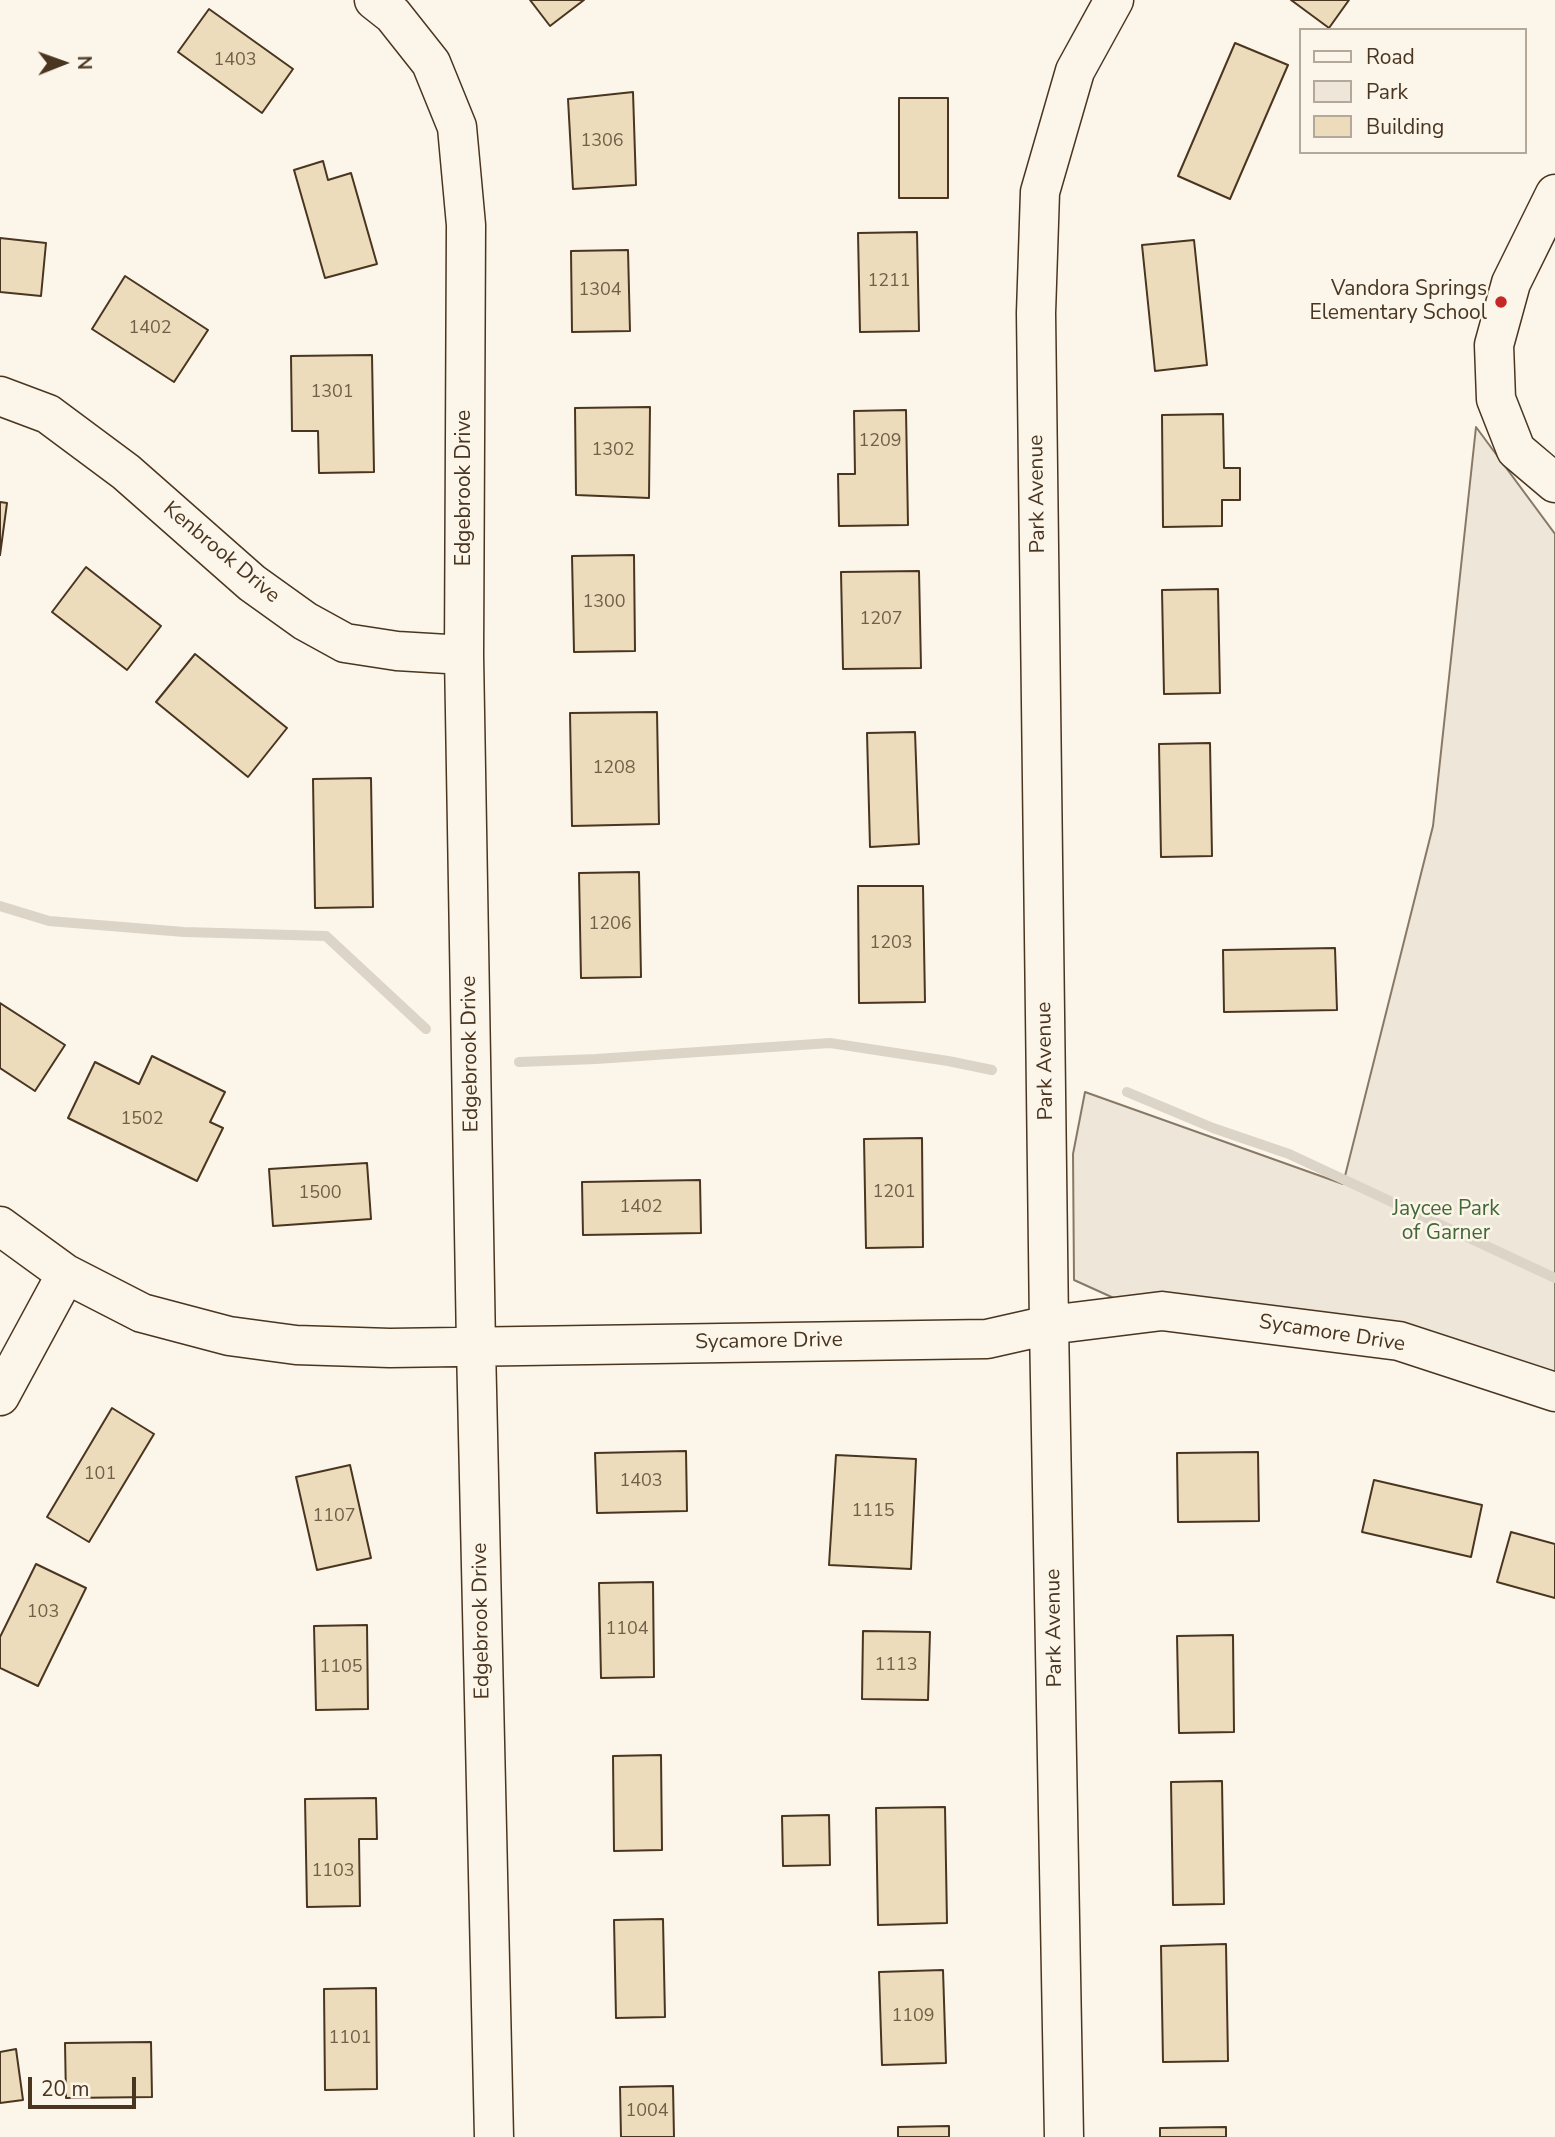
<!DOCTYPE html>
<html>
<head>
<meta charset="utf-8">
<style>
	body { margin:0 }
	#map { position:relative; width:1555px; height:2137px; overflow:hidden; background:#fbf6e9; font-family:"Nunito Sans",sans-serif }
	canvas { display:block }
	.legend { position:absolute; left:1299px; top:28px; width:228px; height:126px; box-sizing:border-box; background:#fbf6e9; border:2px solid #b4a999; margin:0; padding:9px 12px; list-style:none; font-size:21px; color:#4a3520 }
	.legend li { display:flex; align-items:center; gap:14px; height:35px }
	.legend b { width:35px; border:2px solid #b4a999 }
	.north { position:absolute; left:28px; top:28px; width:70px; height:70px; -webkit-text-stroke:5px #fbf6e9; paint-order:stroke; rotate:89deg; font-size:19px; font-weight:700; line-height:28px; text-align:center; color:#4a3520 }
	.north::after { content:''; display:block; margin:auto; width:24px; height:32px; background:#4a3520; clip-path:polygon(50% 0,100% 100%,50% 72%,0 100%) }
	.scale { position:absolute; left:28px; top:2077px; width:108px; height:32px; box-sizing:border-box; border:4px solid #4a3520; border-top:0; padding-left:9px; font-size:21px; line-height:24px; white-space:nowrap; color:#4a3520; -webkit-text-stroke:5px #fbf6e9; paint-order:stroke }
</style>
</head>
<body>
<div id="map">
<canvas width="1555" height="2137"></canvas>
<ul class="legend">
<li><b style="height:9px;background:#fbf6e9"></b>Road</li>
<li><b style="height:19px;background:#ede6d9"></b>Park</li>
<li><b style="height:19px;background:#ecdcbc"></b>Building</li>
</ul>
<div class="north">N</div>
<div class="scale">20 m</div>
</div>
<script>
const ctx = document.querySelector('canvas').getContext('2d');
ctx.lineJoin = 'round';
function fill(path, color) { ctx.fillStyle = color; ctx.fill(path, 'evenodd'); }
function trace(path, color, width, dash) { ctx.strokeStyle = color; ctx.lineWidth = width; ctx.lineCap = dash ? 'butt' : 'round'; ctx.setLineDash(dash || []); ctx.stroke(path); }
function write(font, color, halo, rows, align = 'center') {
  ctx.font = font + ' "Nunito Sans",sans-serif'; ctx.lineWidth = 5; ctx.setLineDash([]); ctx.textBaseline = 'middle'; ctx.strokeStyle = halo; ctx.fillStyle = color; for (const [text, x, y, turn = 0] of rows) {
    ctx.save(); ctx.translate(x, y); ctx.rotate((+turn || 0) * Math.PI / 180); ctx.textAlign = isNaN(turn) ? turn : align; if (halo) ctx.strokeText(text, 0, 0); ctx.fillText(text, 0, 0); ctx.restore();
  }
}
const green = new Path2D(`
	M1476 427 1555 534V1375L1127 1304 1074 1280 1073 1154 1085 1092 1343 1184 1433 826Z`);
fill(green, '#ede6d9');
trace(green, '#887966', 2);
trace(new Path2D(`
	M0 906 49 921 184 932 326 936 426 1029
	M519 1062 596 1059 830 1043 948 1061 992 1070
	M1127 1092 1213 1128 1289 1154 1555 1278`), '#dcd4c6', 10);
const building = new Path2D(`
	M530 0H584L550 26Z
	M1291 0H1349L1329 28Z
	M209 9 293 69 262 113 178 52Z
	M1235 43 1288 65 1230 199 1178 176Z
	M633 92 636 185 573 189 568 99Z
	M899 98H948V198H899Z
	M323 161 328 180 351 173 377 264 325 278 294 170Z
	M917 232 919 331 860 332 858 233Z
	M0 238 46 243 41 296 0 292Z
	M1194 240 1207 365 1155 371 1142 245Z
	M628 250 630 331 572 332 571 251Z
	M125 276 208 330 174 382 92 329Z
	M372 355 374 472 319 473 318 431H292L291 356Z
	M650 407 649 498 576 495 575 408Z
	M906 410 908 525 839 526 838 474H855L854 411Z
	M1223 414 1224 468H1240V500H1222V526L1163 527 1162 415Z
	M0 502 7 503 0 555Z
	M634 555 635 651 574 652 572 556Z
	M86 567 161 626 127 670 52 612Z
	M919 571 921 668 843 669 841 572Z
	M1218 589 1220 693 1164 694 1162 590Z
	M195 654 287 728 248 777 156 702Z
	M657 712 659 824 572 826 570 713Z
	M915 732 919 844 870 847 867 733Z
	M1210 743 1212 856 1161 857 1159 744Z
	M371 778 373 907 315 908 313 779Z
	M639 872 641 977 581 978 579 873Z
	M858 886H923L925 1002 859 1003Z
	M1335 948 1337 1010 1224 1012 1223 950Z
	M0 1003 65 1045 35 1091 0 1068Z
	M152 1056 225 1092 210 1122 223 1128 197 1181 68 1118 95 1062 139 1084Z
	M922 1138 923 1247 866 1248 864 1139Z
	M367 1163 371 1219 273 1226 269 1169Z
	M700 1180 701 1233 583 1235 582 1182Z
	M112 1408 154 1434 89 1542 47 1517Z
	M686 1451 687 1511 597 1513 595 1453Z
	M1258 1452 1259 1521 1178 1522 1177 1453Z
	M836 1455 916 1459 911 1569 829 1565Z
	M350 1465 371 1558 317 1570 296 1477Z
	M1374 1480 1482 1505 1471 1557 1362 1532Z
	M1511 1532 1555 1544V1598L1497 1582Z
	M36 1564 86 1588 38 1686 0 1668V1637Z
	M653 1582 654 1677 601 1678 599 1583Z
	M367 1625 368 1709 316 1710 314 1626Z
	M863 1631 930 1632 928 1700 862 1699Z
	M1233 1635 1234 1732 1179 1733 1177 1636Z
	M661 1755 662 1850 614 1851 613 1756Z
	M1222 1781 1224 1904 1173 1905 1171 1782Z
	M376 1798 377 1839H359L360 1906 307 1907 305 1799Z
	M945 1807 947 1923 878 1925 876 1808Z
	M829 1815 830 1865 783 1866 782 1816Z
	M663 1919 665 2017 616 2018 614 1920Z
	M1226 1944 1228 2061 1163 2062 1161 1946Z
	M943 1970 946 2063 882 2065 879 1972Z
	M376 1988 377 2089 325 2090 324 1989Z
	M151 2042 152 2097 66 2098 65 2043Z
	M16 2049 23 2100 0 2103V2052Z
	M673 2086 674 2137H621L620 2087Z
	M949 2126V2137H898V2127Z
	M1226 2127V2137H1160V2128Z`);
fill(building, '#ecdcbc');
trace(building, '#4a3520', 2);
const minor = new Path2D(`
	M374 0 393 15 431 63 457 127 466 225 464 655 476 1346 494 2137
	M1555 194 1511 283 1494 345 1496 399 1516 450 1555 483
	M0 396 48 414 126 472 252 583 305 621 345 643 397 651 464 655
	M0 1226 66 1274 142 1313 229 1336 296 1345 390 1348 987 1339 1049 1325 1162 1311 1399 1341 1555 1392
	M0 1396 66 1274
	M1064 2137 1049 1325 1036 313 1040 192 1075 71 1114 0`);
trace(minor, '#4a3520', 41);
trace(minor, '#fbf6e9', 38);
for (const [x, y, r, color] of [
	[1501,302,7,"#c62828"]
]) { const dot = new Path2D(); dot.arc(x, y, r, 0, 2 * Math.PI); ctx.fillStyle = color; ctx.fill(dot); trace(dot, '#fbf6e9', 2.5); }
write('18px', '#725f47', null, [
	["1403",235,61],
	["1306",602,142],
	["1211",889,282],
	["1304",600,291],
	["1402",150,329],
	["1301",332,393],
	["1209",880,442],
	["1302",613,451],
	["1300",604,603],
	["1207",881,620],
	["1208",614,769],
	["1206",610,925],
	["1203",891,944],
	["1502",142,1120],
	["1201",894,1193],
	["1500",320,1194],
	["1402",641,1208],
	["101",100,1475],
	["1403",641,1482],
	["1115",873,1512],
	["1107",334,1517],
	["103",43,1613],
	["1104",627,1630],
	["1113",896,1666],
	["1105",341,1668],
	["1103",333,1872],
	["1109",913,2017],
	["1101",350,2039],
	["1004",647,2112]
]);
write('21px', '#4a3520', '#fbf6e9', [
	["Vandora Springs",1487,290],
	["Elementary School",1487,314]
], 'right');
write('21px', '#4a3520', '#fbf6e9', [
	["Edgebrook Drive",465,488,-90],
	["Park Avenue",1038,494,-91],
	["Kenbrook Drive",221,553,40],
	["Edgebrook Drive",471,1054,-91],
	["Park Avenue",1046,1061,-91],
	["Sycamore Drive",1332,1334,9],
	["Sycamore Drive",769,1342,-1],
	["Edgebrook Drive",482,1621,-91],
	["Park Avenue",1055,1628,-91]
]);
write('21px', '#436837', '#fbf6e9', [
	["Jaycee Park",1446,1210],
	["of Garner",1446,1234]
]);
</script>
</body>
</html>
